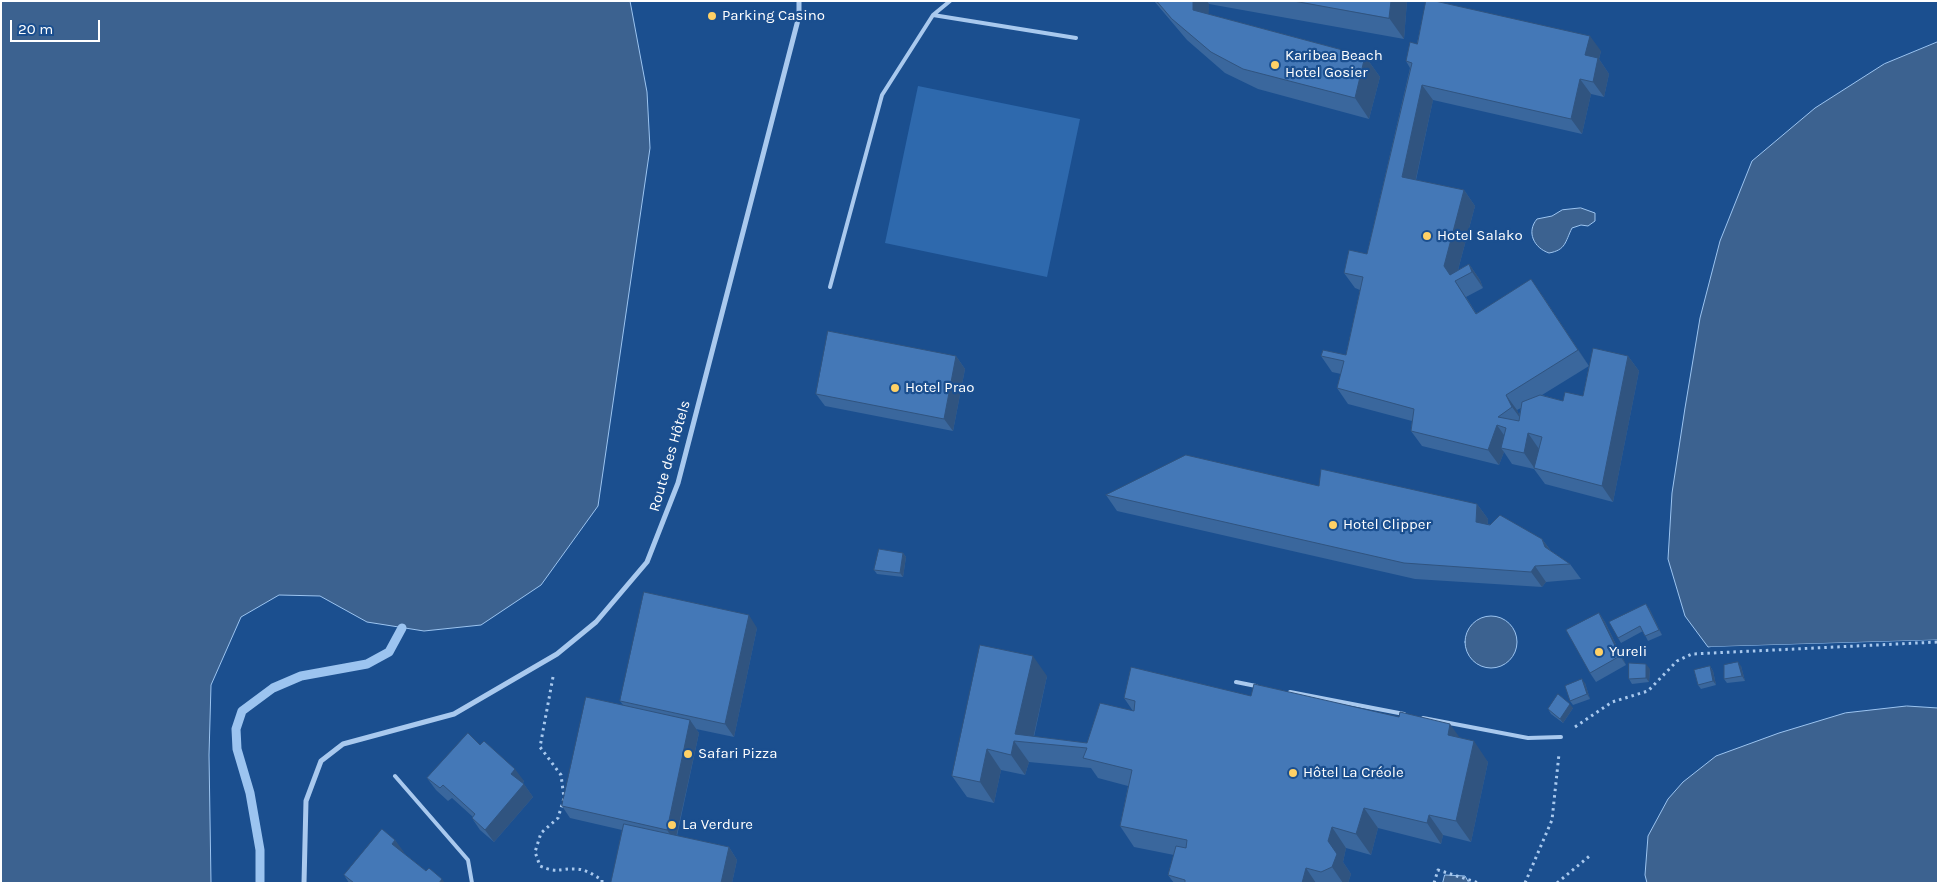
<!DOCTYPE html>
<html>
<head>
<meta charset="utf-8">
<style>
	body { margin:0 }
	#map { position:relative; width:1939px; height:884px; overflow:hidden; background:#1b4f8f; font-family:Karla,sans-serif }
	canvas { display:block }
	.frame { position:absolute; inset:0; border:2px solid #fff; pointer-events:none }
	.scale { position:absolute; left:10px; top:20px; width:90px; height:22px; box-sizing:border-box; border:2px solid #fff; border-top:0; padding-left:6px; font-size:15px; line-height:18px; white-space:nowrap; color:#fff; -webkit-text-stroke:4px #1b4f8f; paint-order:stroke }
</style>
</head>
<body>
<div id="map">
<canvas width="1939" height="884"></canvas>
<div class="frame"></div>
<div class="scale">20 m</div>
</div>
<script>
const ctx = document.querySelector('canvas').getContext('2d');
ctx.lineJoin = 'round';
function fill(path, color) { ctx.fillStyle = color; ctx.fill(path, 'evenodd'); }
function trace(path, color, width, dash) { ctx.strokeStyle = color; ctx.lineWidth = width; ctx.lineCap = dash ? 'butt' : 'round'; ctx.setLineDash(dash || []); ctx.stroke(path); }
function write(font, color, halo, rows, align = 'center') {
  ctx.font = font + ' Karla,sans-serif'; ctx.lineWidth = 4.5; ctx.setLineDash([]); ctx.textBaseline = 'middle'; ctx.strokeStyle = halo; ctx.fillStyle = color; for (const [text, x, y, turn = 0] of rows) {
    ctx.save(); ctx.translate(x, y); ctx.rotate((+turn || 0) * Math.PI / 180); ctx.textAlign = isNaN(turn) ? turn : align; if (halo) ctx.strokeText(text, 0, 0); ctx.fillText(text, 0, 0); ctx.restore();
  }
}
fill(new Path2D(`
	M918 86 1080 119 1047 277 885 243Z`), '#2e69ad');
const water = new Path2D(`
	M1 1H630L647 92 650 148 598 506 541 585 481 625 424 631 367 622 320 596 279 595 241 617 211 685 209 755 211 883H1Z
	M1938 42V640L1708 647 1685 616 1668 559 1672 493 1685 408 1700 318 1720 241 1752 161 1815 108 1884 64Z
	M1581 208 1595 213V221L1588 226 1581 225 1572 228C1565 242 1566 250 1549 253 1534 248 1526 232 1537 219L1552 216 1562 210Z
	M1465 642a26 26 0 1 1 52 0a26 26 0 1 1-52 0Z
	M1907 706 1938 708V883H1647L1645 875 1648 836 1668 799 1683 782 1716 756 1779 733 1845 713Z
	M1445 875 1465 876 1469 883H1443Z`);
fill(water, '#3c6290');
trace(water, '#9cc4f0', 1);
fill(new Path2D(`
	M1938 640V643L1718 650 1708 647Z`), '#1b4f8f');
trace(new Path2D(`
	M260 883V850L250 793 237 749 236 729 242 711 273 688 301 676 367 664 389 652 402 628`), '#9cc4f0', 9);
trace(new Path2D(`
	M553 677 540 747 561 775 564 798 558 818 541 833 535 852 540 866C559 874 559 868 576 869 585 869 594 875 602 880V883
	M1575 727 1612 702 1648 691 1677 661 1692 654 1938 642
	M1434 883 1438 870 1479 883
	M1525 883 1552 820 1559 754
	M1557 883 1592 854`), '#a9c9ee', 3, [2.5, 4]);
trace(new Path2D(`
	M933 15 1076 38
	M830 287 882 95 933 15 950 1
	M1236 682 1256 686
	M1290 692 1404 714
	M1423 718 1528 738 1561 737
	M395 776 468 860 472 883`), '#a9c9ee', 4);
trace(new Path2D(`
	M304 883 306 801 321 761 343 744 454 714 557 654 596 622 647 562 678 483 799 16V1`), '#a9c9ee', 5);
fill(new Path2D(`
	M1154 1H1407L1404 39 1209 4 1208 14 1365 56 1380 77 1369 119 1258 89 1225 73 1187 40Z
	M1417 44 1601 51 1599 59 1609 74 1604 97 1591 94 1582 134 1433 100 1416 180 1464 190 1475 206 1458 270 1469 264 1480 280 1483 288 1466 297 1476 313 1542 295 1589 366 1628 356 1639 371 1613 502 1545 484 1534 469 1512 464 1504 452 1499 465 1422 446 1411 431 1412 421 1348 404 1337 388 1341 374 1332 372 1321 356 1346 355 1360 290 1355 288 1344 273 1367 254 1410 68 1406 61ZM1589 366 1583 396 1563 401 1542 395ZM1521 408 1519 415 1517 410Z
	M956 356 965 369 953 431 825 406 816 394Z
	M1319 486 1477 504 1488 519V524L1542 539 1551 551 1570 564 1581 579 1546 582 1542 587 1415 579 1117 511 1106 495Z
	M903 553 906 557 903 577 877 574 874 570Z
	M1649 608 1662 635 1648 641 1643 631 1621 643 1618 638Z
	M1599 613 1605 622 1626 665 1596 682 1590 673Z
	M757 628 734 737 696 729 699 733 677 836 729 847 737 860 732 883H611L622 830 570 818 562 806 623 705 620 701Z
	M1710 666 1713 671 1716 685 1701 689 1698 685Z
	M1741 666 1745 681 1727 683 1724 679Z
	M1650 669 1649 682 1632 684 1629 679Z
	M1047 676 1034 737 1087 743 1133 711 1124 698 1251 696 1460 738 1488 762 1471 842 1443 835 1441 844 1378 828 1371 855 1346 848 1343 862 1351 874 1348 883H1174L1168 875 1174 855 1134 847 1120 826 1128 786 1098 778 1091 768 1029 762 1025 775 1001 770 994 803 967 797 952 776Z
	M1585 683 1590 699 1573 705 1570 701Z
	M1573 708 1563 723 1551 714 1548 709Z
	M480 745 524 781 523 783 533 797 494 842 480 830 472 818 473 817 452 798 448 801 436 790 427 778Z
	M395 840 403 853 426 871 445 883H349L344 875Z`), '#3a679d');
fill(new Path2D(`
	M1193 1H1207L1209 4 1208 31 1193 10Z
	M1391 1H1407L1404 39 1389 18Z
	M1590 36 1601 51 1599 59 1609 74 1604 97 1593 82 1585 55Z
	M1365 56 1380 77 1369 119 1355 98Z
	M1580 79 1591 94 1582 134 1571 119Z
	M1422 85 1433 100 1413 192 1402 177Z
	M1464 190 1475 206 1455 281 1487 330 1450 275 1444 266Z
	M1469 264 1480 280 1483 288 1472 272Z
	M1531 279 1542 295 1589 366 1578 350Z
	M956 356 965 369 953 431 944 419Z
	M1628 356 1639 371 1613 502 1602 486Z
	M1506 395 1517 410 1523 422 1512 407Z
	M1497 425 1508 441 1501 448 1504 452 1499 465 1488 450Z
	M1528 433 1539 449 1535 469 1524 453Z
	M1477 504 1488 519 1487 537 1476 522Z
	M1542 539 1553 554 1545 547Z
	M903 553 906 557 903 577 900 573Z
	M1535 566 1546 582 1542 587 1531 572Z
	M1646 604 1649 608 1662 635 1659 630Z
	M1599 613 1605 622 1626 665 1620 656Z
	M749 615 757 628 734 737 725 724Z
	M1033 656 1047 676 1032 743 1015 734Z
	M1738 662 1741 666 1745 681 1742 676Z
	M1646 664 1650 669 1649 682 1646 678Z
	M1710 666 1713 671 1716 685 1713 681Z
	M1582 679 1585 683 1590 699 1587 694Z
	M1570 704 1573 708 1563 723 1560 719Z
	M690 720 699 733 675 842 667 830Z
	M1450 724 1465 745 1448 735Z
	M1014 741 1029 762 1025 775 1011 755Z
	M1474 741 1488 762 1471 842 1456 821Z
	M987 749 1001 770 994 803 980 782Z
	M515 769 524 781 520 786 511 774Z
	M524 784 533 797 494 842 485 830Z
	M1364 808 1378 828 1371 855 1356 834Z
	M1429 815 1443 835 1441 844 1427 823Z
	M1332 827 1346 848 1343 862 1351 874 1348 883H1343L1332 867 1328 841Z
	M395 840 404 852 401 856 392 844Z
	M729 847 737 860 732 883H721Z
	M1306 868 1316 883H1302Z
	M442 879 445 883H439Z`), '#305480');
const building = new Path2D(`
	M1157 1H1193V10L1365 56 1355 98 1243 69 1211 52 1172 19Z
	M1294 1H1391L1389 18Z
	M1426 1H1435L1590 36 1585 55 1598 58 1593 82 1580 79 1571 119 1422 85 1402 177 1464 190 1444 266 1450 275 1469 264 1472 272 1455 281 1476 314 1531 279 1578 350 1506 395 1512 407 1498 417 1519 421 1522 402 1540 395 1563 401 1565 392 1583 396 1593 348 1628 356 1602 486 1534 468 1542 437 1528 433 1524 453 1501 448 1506 428 1497 425 1488 450 1411 431 1414 409 1337 388 1344 361 1321 356 1323 350 1346 355 1363 277 1344 273 1349 250 1367 254 1412 63 1406 61 1410 42 1417 44Z
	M828 331 956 356 944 419 816 394Z
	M1186 455 1319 486 1321 469 1477 504 1476 522 1490 525 1500 515 1542 539 1545 547 1570 564 1535 566 1531 572 1404 563 1106 495Z
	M879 549 903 553 900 573 874 570Z
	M644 592 749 615 725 724 620 701Z
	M1646 604 1659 630 1645 636 1640 626 1618 638 1609 622Z
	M1599 613 1620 656 1590 673 1566 630Z
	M980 645 1033 656 1015 734 1087 743 1100 703 1134 711 1135 701 1124 698 1131 667 1251 696 1254 684 1399 717 1400 712 1450 724 1448 735 1474 741 1456 821 1429 815 1427 823 1364 808 1356 834 1332 827 1328 841 1337 854 1332 867 1321 872 1306 868 1302 883H1185V880L1168 875 1176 846 1186 848 1187 840 1120 826 1132 770 1083 758 1087 748 1014 741 1011 755 987 749 980 782 952 776Z
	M1738 662 1742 676 1724 679V665Z
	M1629 663 1646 664V678L1629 679Z
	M1710 666 1713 681 1698 685 1694 670Z
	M1582 679 1587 694 1570 701 1565 686Z
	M1558 694 1570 704 1560 719 1548 709Z
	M586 697 690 720 667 830 562 806Z
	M468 733 480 745 484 741 515 769 511 774 524 784 485 830 472 818 475 814 443 785 440 788 427 778Z
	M624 824 729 847 721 883H611Z
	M382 829 395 840 392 844 426 871 429 868 442 879 439 883H354L344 875Z`);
fill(building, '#4478b7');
trace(building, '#305480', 1);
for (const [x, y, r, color] of [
	[712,16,5,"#ffd166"],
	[1275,65,5,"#ffd166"],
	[1427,236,5,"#ffd166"],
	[895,388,5,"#ffd166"],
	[1333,525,5,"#ffd166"],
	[1599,652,5,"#ffd166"],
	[688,754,5,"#ffd166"],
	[1293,773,5,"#ffd166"],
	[672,825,5,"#ffd166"]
]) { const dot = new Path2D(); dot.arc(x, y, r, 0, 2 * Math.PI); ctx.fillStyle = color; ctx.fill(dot); trace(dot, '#1b4f8f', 2); }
write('15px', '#fff', '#1b4f8f', [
	["Parking Casino",722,16],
	["Karibea Beach",1285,56],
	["Hotel Gosier",1285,73],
	["Hotel Salako",1437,236],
	["Hotel Prao",905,388],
	["Hotel Clipper",1343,525],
	["Yureli",1609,652],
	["Safari Pizza",698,754],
	["Hôtel La Créole",1303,773],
	["La Verdure",682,825]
], 'left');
write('15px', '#fff', '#1b4f8f', [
	["Route des Hôtels",670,456,-74]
]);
</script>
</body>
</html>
